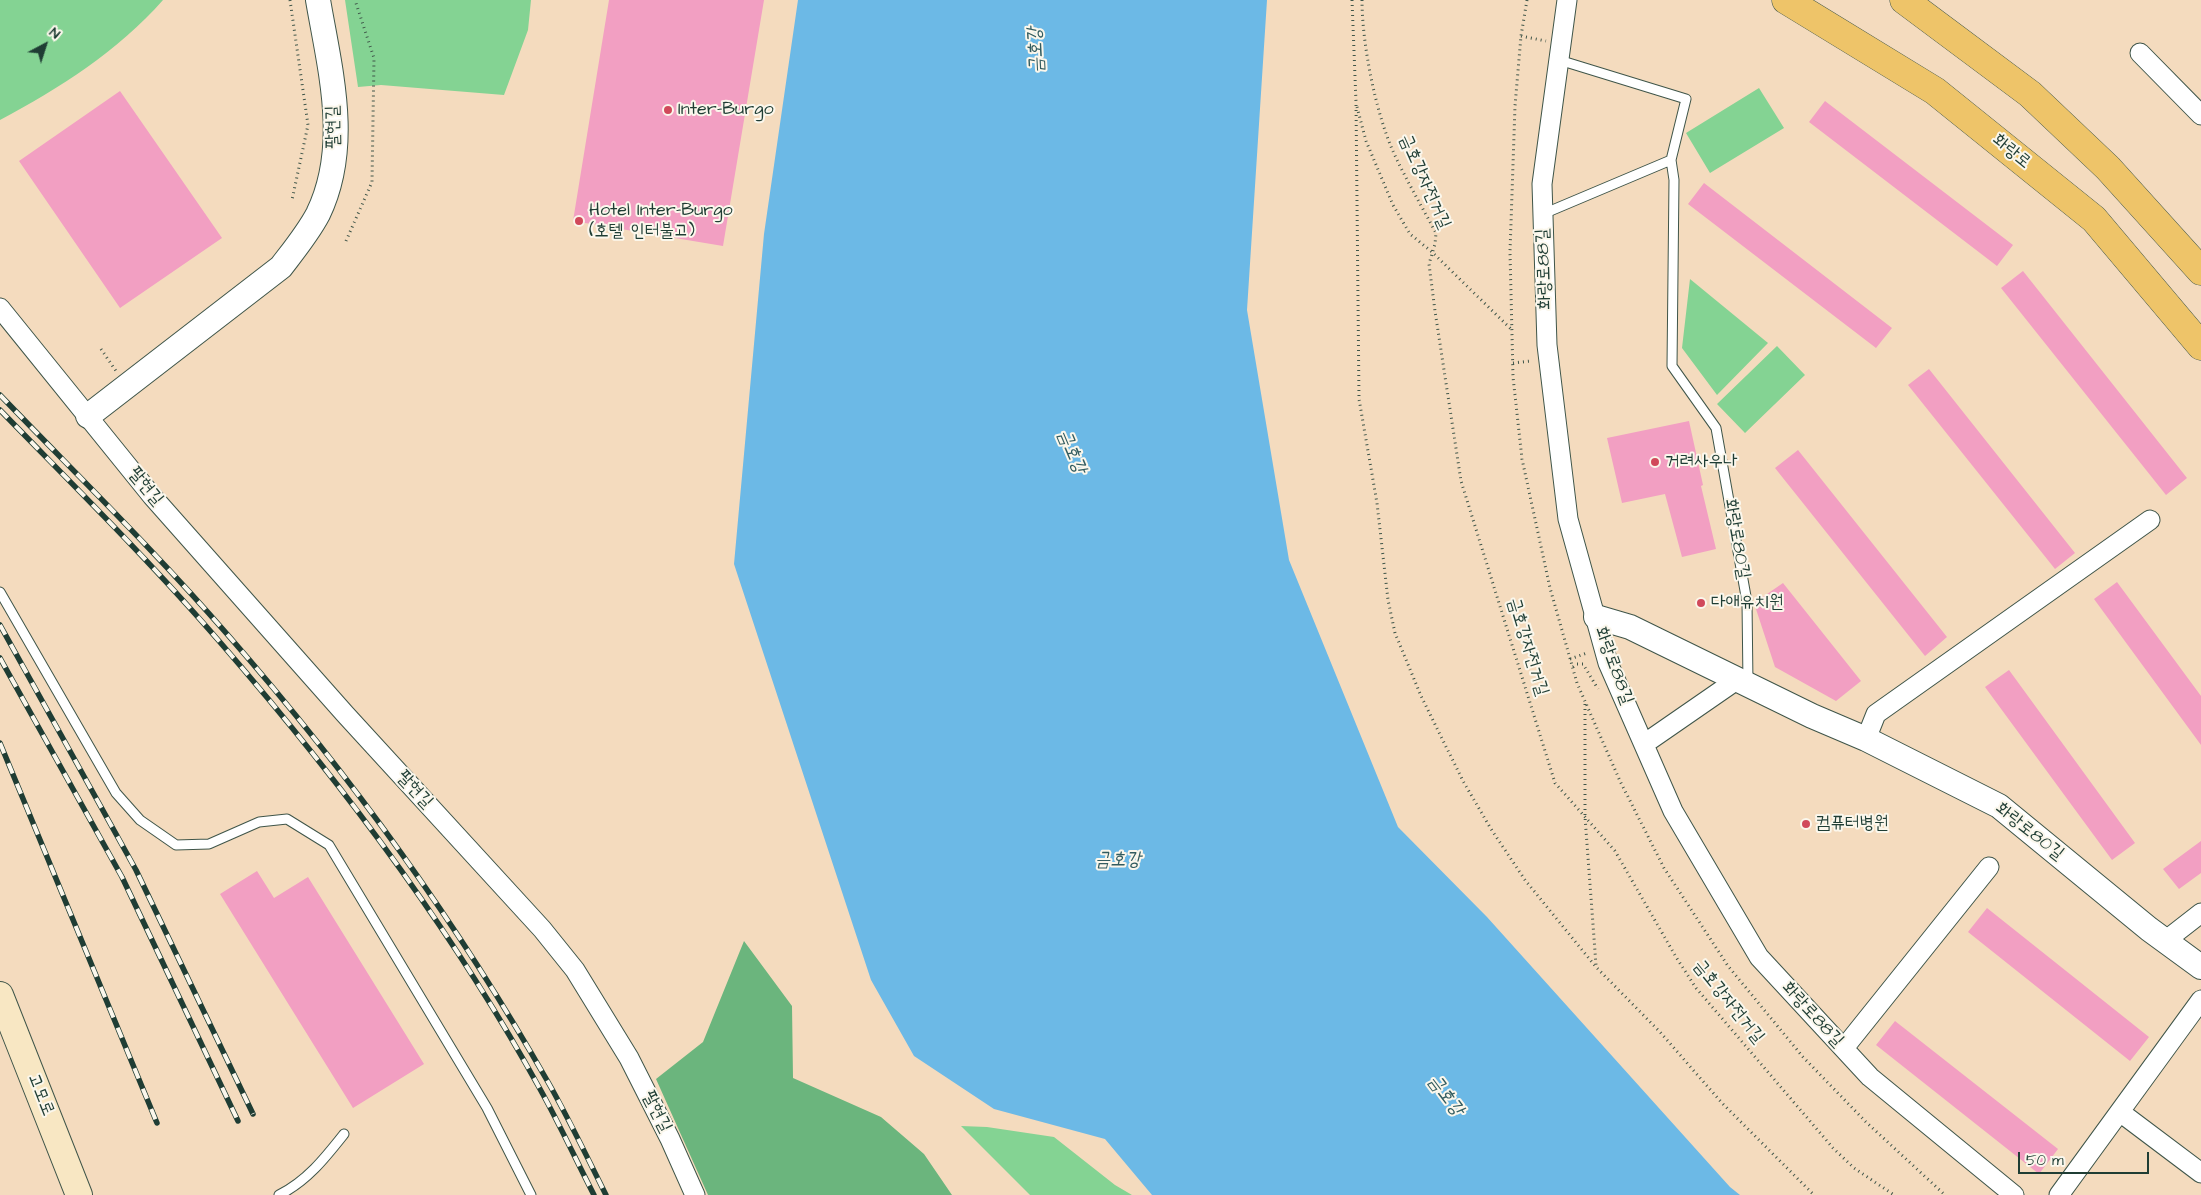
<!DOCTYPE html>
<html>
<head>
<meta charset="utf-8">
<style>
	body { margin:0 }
	#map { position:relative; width:2201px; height:1195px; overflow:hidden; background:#f4dbbe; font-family:"Architects Daughter",sans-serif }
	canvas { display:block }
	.north { position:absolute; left:20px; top:20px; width:50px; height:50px; -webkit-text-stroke:4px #fbf7ec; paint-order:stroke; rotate:40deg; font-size:14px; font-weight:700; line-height:20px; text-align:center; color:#1f3d34 }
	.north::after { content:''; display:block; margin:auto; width:18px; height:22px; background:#1f3d34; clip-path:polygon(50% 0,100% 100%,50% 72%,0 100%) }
	.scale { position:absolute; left:2018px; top:1152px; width:131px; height:22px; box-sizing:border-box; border:2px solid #1f3d34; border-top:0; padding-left:6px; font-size:15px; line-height:18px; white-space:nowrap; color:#1f3d34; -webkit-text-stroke:4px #fbf7ec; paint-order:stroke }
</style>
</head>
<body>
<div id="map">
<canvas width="2201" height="1195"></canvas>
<div class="north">N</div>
<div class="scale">50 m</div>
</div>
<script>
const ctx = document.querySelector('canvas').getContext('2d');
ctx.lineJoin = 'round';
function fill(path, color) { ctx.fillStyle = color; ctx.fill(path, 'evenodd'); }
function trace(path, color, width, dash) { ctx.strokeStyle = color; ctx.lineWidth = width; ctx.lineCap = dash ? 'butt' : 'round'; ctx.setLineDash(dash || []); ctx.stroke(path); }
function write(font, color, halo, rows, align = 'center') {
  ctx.font = font + ' "Architects Daughter","Poor Story",sans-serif'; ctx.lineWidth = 4; ctx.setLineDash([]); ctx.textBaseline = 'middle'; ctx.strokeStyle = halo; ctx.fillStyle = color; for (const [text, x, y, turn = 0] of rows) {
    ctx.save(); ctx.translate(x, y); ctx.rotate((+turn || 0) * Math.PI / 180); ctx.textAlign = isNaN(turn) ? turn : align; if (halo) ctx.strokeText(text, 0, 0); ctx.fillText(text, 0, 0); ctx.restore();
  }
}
fill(new Path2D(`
	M0 0H163C118 51 60 88 0 120Z
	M345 0H531L528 30 504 95 381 85 358 87Z
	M1759 88 1784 128 1710 173 1686 133Z
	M1690 279 1768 343 1717 395 1682 348Z
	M1777 346 1805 375 1745 433 1717 404Z
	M961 1126 987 1127 1054 1137 1115 1185 1132 1195H1030Z`), '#84d393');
fill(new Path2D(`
	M744 941 792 1006 793 1078 881 1117 924 1154 952 1195H708L656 1079 703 1042Z`), '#6bb57d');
fill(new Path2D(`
	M798 0H1267L1247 310 1289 560 1398 827 1487 917 1730 1187 1740 1195H1152L1105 1139 994 1109 914 1056 871 980 734 564 764 234Z`), '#6cb9e6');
fill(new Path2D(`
	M609 0H764L723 246 573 221Z
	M120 91 222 238 120 308 19 161Z
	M1825 101 2013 245 1997 266 1809 122Z
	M1704 183 1892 328 1876 348 1688 204Z
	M2023 271 2187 478 2166 495 2001 288Z
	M1929 369 2075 553 2055 569 1908 385Z
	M1689 421 1703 485 1701 486 1716 549 1682 557 1665 494 1622 503 1607 438Z
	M1798 450 1947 637 1925 656 1775 468Z
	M2117 582 2201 696V745L2094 599Z
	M1783 583 1861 681 1836 701 1775 667 1754 603Z
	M2009 670 2135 843 2112 860 1985 687Z
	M2201 841V873L2179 889 2163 869Z
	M257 871 274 898 308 877 424 1064 353 1108 220 894Z
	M1987 908 2149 1037 2130 1061 1968 932Z
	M1895 1021 2058 1149 2039 1174 1876 1045Z`), '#f29fc2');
const service = new Path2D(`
	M1559 60 1686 99 1671 160 1674 180 1672 366 1716 428 1747 602 1748 684
	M1543 214 1671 160
	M0 592 116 793 140 820 176 845 209 844 259 822 287 819 329 845 487 1108 531 1195
	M279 1195C307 1181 325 1158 344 1134`);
const minor = new Path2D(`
	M1567 0 1542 184 1547 345 1568 519 1608 663 1673 811 1759 957 1870 1077 2014 1195
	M2140 53 2201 115
	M0 308 152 496 345 714 542 929 575 970 629 1058 670 1139 695 1195
	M1866 739 1876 714 2150 520
	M1644 744 1738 679
	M2165 941 2201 913
	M1844 1048 1989 867
	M2120 1112 2201 1173
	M2059 1195 2201 1000`);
const tertiary = new Path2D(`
	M88 416 281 267C294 250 308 233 318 214 351 146 330 70 318 0
	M1596 617 1630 627 1812 716 1866 739 1999 806 2149 929 2201 967`);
const secondary = new Path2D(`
	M0 995 79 1195`);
const primary = new Path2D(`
	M1786 0 1935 91 2094 219 2201 346
	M1904 0 2030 94 2108 168 2201 271`);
trace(service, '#3f5549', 11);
trace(minor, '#3f5549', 21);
trace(tertiary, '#3f5549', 26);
trace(secondary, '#3f5549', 28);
trace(primary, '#3f5549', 29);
trace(new Path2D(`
	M290 0 308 125 292 200
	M1352 0 1356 102 1359 399 1377 503 1388 600 1395 633 1421 696 1463 781 1491 829 1525 880 1596 967 1660 1032 1722 1103 1814 1195
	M1362 0C1362 43 1375 109 1392 149 1405 178 1421 205 1436 233L1435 244 1429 264 1435 311 1461 481 1555 783 1615 851 1676 957 1696 988 1833 1148 1854 1168 1894 1195
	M1527 0 1521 36 1515 106 1510 252 1513 377 1522 459 1550 588 1577 683 1620 781 1664 868 1728 966 1803 1057 1866 1122 1945 1195
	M1521 36 1546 41
	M1357 107 1366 141 1393 205 1410 234 1432 252 1512 330
	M346 241 372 182 374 58 355 0
	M101 349 116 371
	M1513 363 1531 361
	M1570 659 1587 653
	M1573 667 1577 664H1583L1598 689
	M1585 704V817L1596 965`), '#3f5549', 3, [1, 4]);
trace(service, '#fff', 9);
trace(minor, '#fff', 19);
trace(tertiary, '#fff', 24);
trace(secondary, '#f8e7c3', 26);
trace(primary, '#eec469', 28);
const rail = new Path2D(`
	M0 395C76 474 155 551 227 634 348 772 457 922 548 1082 569 1119 587 1157 606 1195
	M0 410C74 486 150 561 219 641 338 778 452 929 540 1089 559 1123 576 1160 594 1195
	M0 625 136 870 253 1114
	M0 658 122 877 238 1121
	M0 743 157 1123`);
trace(rail, '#1f3d34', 5.5);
trace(rail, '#fbf7ec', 4, [11]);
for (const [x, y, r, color] of [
	[668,110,5,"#d1495b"],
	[579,221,5,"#d1495b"],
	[1655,462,5,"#d1495b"],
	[1701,603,5,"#d1495b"],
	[1806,824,5,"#d1495b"]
]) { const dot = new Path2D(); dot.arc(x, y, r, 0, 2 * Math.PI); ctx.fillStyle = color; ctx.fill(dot); trace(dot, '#fbf7ec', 2); }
write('18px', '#1f3d34', '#fbf7ec', [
	["Inter-Burgo",678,110],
	["Hotel Inter-Burgo",589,211],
	["(호텔 인터불고)",589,232],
	["거려사우나",1665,462],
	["다애유치원",1711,603],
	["컴퓨터병원",1816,824]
], 'left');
write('18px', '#1f3d34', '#fbf7ec', [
	["팔현길",334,127,-91],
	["화랑로",2011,152,39],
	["금호강자전거길",1424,182,66],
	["화랑로88길",1545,269,-92],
	["팔현길",145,487,50],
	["화랑로80길",1736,539,80],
	["금호강자전거길",1527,647,73],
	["화랑로88길",1613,666,70],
	["팔현길",414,790,47],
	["화랑로80길",2029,832,38],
	["금호강자전거길",1728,1002,51],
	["화랑로88길",1812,1015,47],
	["고모로",40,1095,68],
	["팔현길",656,1112,63]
]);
write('italic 19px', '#325c60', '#fbf7ec', [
	["금호강",1037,50,-93],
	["금호강",1071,452,67],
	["금호강",1118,861],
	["금호강",1445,1096,53]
]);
</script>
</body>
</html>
